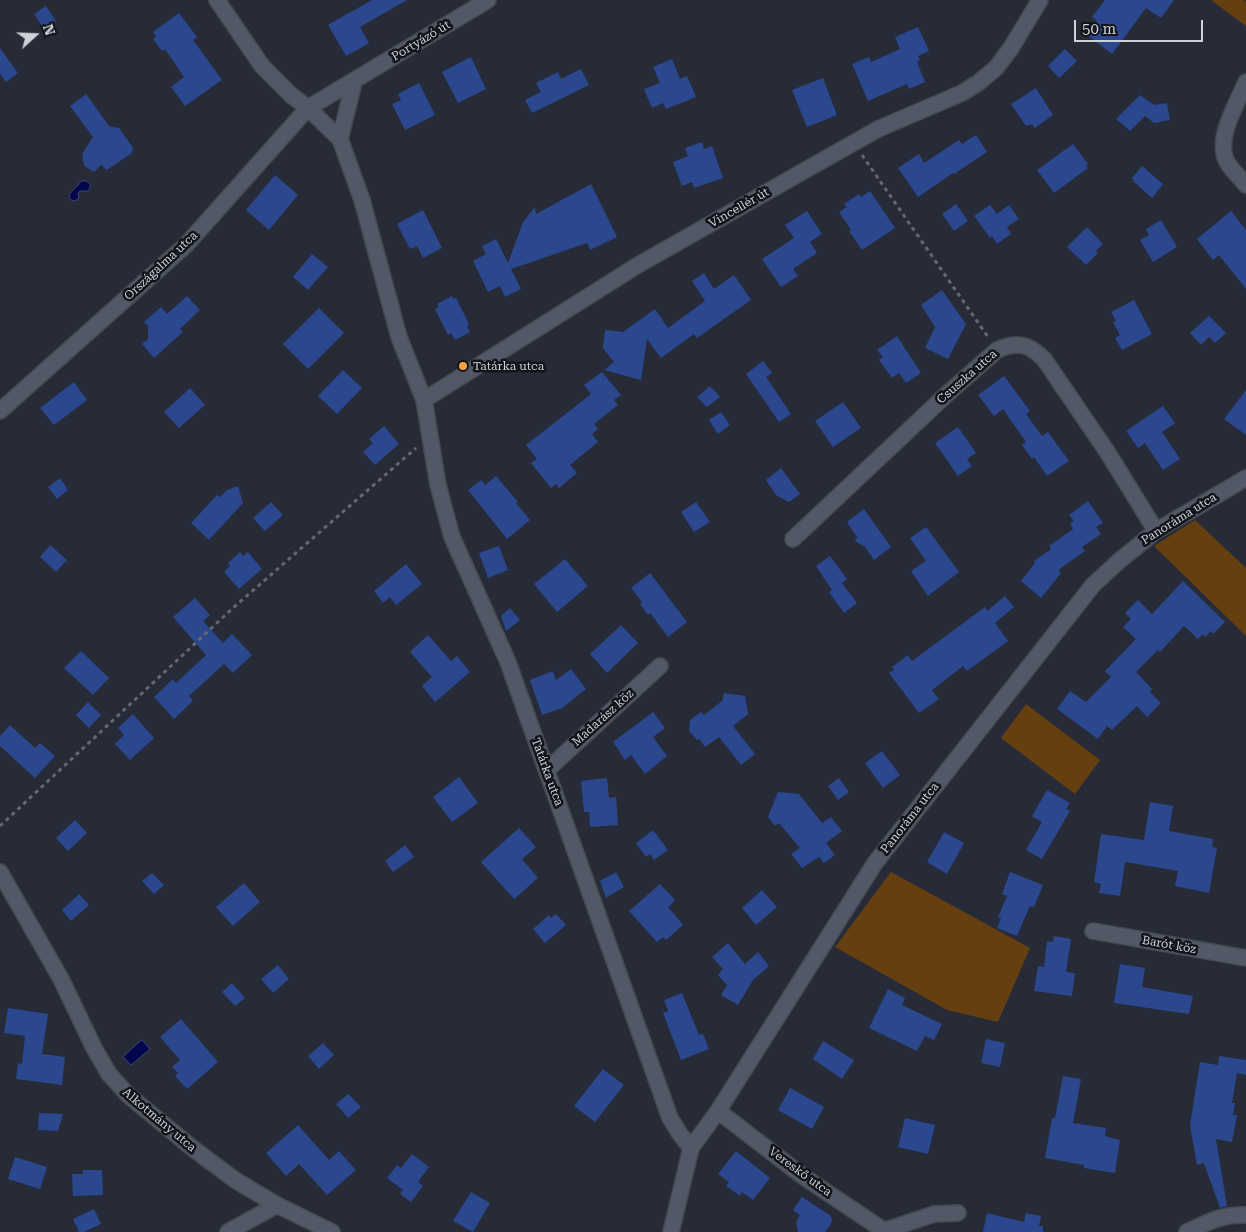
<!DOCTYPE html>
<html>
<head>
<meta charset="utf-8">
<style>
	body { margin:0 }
	#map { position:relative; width:1246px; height:1232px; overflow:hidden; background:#262b37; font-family:"Roboto Serif",serif }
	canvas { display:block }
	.north { position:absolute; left:10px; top:10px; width:50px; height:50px; -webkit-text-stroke:4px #111419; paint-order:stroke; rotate:70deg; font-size:14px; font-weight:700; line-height:20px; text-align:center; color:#cdd1d9 }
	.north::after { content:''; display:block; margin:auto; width:18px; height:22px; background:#cdd1d9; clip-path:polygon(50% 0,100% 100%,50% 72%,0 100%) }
	.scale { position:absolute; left:1074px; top:20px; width:129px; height:22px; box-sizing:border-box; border:2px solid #cdd1d9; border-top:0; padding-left:6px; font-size:15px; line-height:18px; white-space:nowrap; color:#cdd1d9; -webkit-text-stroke:4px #111419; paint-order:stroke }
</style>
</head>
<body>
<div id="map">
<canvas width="1246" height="1232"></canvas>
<div class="north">N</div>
<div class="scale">50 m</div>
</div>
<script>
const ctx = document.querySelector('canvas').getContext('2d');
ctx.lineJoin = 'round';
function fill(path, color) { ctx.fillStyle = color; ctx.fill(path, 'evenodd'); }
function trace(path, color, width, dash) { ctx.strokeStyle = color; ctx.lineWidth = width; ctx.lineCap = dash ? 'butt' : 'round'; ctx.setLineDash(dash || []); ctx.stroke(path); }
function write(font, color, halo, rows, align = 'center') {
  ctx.font = font + ' "Roboto Serif",serif'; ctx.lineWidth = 5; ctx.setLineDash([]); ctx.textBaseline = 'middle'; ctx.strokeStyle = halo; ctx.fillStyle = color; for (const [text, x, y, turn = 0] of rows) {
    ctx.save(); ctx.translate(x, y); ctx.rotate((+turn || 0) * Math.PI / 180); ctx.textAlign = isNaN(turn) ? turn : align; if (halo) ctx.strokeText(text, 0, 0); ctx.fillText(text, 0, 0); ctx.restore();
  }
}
fill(new Path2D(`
	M1211 0H1244L1246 2V26Z
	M1195 520 1246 568V636L1154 546Z
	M1026 704 1100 760 1075 794 1001 738Z
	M891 872 1030 948 998 1022 947 1010 835 947Z`), '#663f10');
const water = new Path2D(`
	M82 181H86L90 183V188L88 191H80L78 193 79 197 77 200 73 201 70 199 69 195Z
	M142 1040 150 1049 131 1065 123 1057Z`);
fill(water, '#02074d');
trace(water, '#3f4477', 1);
fill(new Path2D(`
	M372 0H407L360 27 369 43 346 56 328 25Z
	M1105 0H1174L1161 18 1146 8 1112 54 1086 34 1097 21 1092 17Z
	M46 6 56 21 44 29 34 14Z
	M179 13 197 37 193 40 222 80 185 106 171 87 184 77 165 49 162 51 153 39 156 36 153 32Z
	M918 27 929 51 918 56 920 60 917 62 925 82 909 89 907 84 868 101 852 64 869 57 871 62 900 49 895 37Z
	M0 48 18 73 6 82 0 74Z
	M1065 49 1077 61 1059 78 1048 66Z
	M471 57 486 89 458 103 442 72Z
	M672 59 680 79 687 76 696 97 666 109 663 103 652 108 644 89 660 83 653 67Z
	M581 69 589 85 532 113 525 100 541 92 536 83 558 72 561 79Z
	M823 78 837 115 807 127 792 90Z
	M419 83 435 115 405 130 392 104 401 100 398 94Z
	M1036 88 1053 115 1035 128 1032 124 1026 126 1011 104Z
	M86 94 109 126 119 128 133 148 132 153 107 170 101 165 94 172 84 166 82 154 93 137 70 106Z
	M1140 95 1154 105 1167 103 1170 120 1154 123 1145 116 1130 131 1116 119Z
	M976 135 987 152 954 174 953 173 918 197 898 168 919 154 924 163 959 140 962 144Z
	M702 142 704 149 712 146 723 178 694 188 692 182 682 186 673 162 688 156 685 148Z
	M1073 144 1088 164 1086 165 1088 168 1054 193 1037 170Z
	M1142 166 1163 184 1152 198 1133 181 1134 180 1132 178Z
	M275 175 298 195 269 230 246 210Z
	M591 184 617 237 590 250 587 243 511 269 521 289 505 297 500 286 488 292 473 261 486 254 482 246 496 239 508 263 523 222 535 207 536 214Z
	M870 191 895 228 862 250 849 231 851 230 839 212 847 207 844 204 859 194 861 197Z
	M956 204 968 221 954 231 942 214Z
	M990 205 997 214 1009 205 1019 219 1007 227 1011 234 997 244 992 236 990 238 974 216Z
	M423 210 442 248 423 258 417 246 410 249 397 224Z
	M807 211 822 234 810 242 817 253 793 269 798 276 781 287 762 259 794 238 785 225Z
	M1231 211 1246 230V289L1219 255 1213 260 1197 239Z
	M1161 220 1177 247 1153 262 1140 240 1149 235 1146 229Z
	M1087 227 1103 244 1096 251 1098 253 1086 265 1067 247Z
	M312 254 328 267 308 290 293 277Z
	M704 273 714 289 734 275 751 300 697 338 694 334 661 358 647 339 641 380 604 370 614 362 603 348 605 330 623 332 655 309 668 328 705 301 692 281Z
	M942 290 966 324 948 359 925 348 935 327 921 305Z
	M187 296 200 310 180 329 183 332 154 358 142 344 148 339V326L144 322 161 307 167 314Z
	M452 296 454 299 456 298 469 324 467 326 470 332 455 340 451 333 448 335 435 309 439 307 437 304Z
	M1134 300 1152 334 1122 350 1115 338 1120 335 1113 322 1116 321 1111 312Z
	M319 308 344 333 308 369 283 344Z
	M1209 316 1226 333 1215 343 1209 337 1201 345 1190 333Z
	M897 336 921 373 906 383 899 373 892 378 879 360 883 357 877 350Z
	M763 361 772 373 766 377 791 414 779 422 746 374Z
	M343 370 362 388 337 414 318 396Z
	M602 372 621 395 614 400 618 405 594 424 598 429 592 434 598 442 570 465 577 473 559 488 556 484 551 488 531 463 537 459 526 445 591 394 584 385Z
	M1004 376 1030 411 1026 414 1042 436 1048 432 1069 461 1047 476 1034 457 1032 459 1022 445 1026 442 1003 409 994 416 978 395Z
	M74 382 87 400 54 425 40 408Z
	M710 386 720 397 707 407 697 397Z
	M190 388 205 405 179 428 164 412Z
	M1246 390V435L1224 419Z
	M843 402 861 428 833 447 815 421Z
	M1163 406 1175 423 1162 432 1180 459 1163 470 1145 443 1138 448 1126 431Z
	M721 412 730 425 718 434 709 420Z
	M384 426 399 444 375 465 363 452 373 443 369 439Z
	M958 427 976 453 967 459 972 466 958 476 935 443Z
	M781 468 800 494 789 502 776 495 766 480Z
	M496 476 518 502 516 503 530 520 507 539 468 490 481 480 485 485Z
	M60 478 68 490 57 499 48 487Z
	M238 486 243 503 209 540 191 523 217 495 220 497 227 490Z
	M1088 501 1103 523 1096 527 1101 534 1082 547 1085 551 1058 570 1061 573 1041 598 1021 581 1035 563 1034 561 1051 549 1049 546 1073 529 1070 524 1074 521 1069 515Z
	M271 502 283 515 265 531 253 518Z
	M696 502 710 522 694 532 681 512Z
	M864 509 891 547 874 560 865 547 855 541 857 537 847 522Z
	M926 527 959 572 928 596 911 571 926 561 910 538Z
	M50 545 67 560 56 572 40 557Z
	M499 546 508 570 488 578 479 553Z
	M240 552 243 556 248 552 262 569 239 589 224 572 230 566 228 563Z
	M830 556 847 579 842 583 857 603 844 613 829 592 832 590 816 566Z
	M565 559 588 586 557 612 534 584Z
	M406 564 422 584 396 605 390 597 383 603 374 591Z
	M650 573 687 622 668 637 650 613 648 615 640 604 642 602 631 588Z
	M1183 581 1225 622 1213 634 1211 631 1205 637 1203 634 1198 639 1184 626 1160 652 1158 650 1136 672 1152 689 1150 692 1161 703 1147 717 1137 706 1112 730 1107 726 1098 739 1057 709 1070 691 1086 702 1111 677 1105 671 1136 639 1123 627 1131 619 1125 613 1138 600 1152 614Z
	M1005 596 1014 607 995 623 1008 641 967 671 963 666 932 690 939 699 919 713 889 673 894 670 892 667 908 655 912 661 985 607 987 611Z
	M195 598 210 615 203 621 223 643 232 634 252 655 233 673 224 664 189 696 193 701 174 719 154 697 173 679 176 683 206 655 173 617Z
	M510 608 520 620 506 631 501 616Z
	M621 625 638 643 607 673 590 654Z
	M428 635 451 661 457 656 470 672 435 702 422 686 432 677 410 652Z
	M81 651 109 678 93 695 64 668Z
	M571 669 586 689 562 708 542 715 530 680 553 671 556 680Z
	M724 693 745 696 748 714 733 726 755 754 741 765 719 737 705 747 699 739 697 740 689 731 690 720 701 712 704 715 722 701Z
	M88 702 101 715 89 728 76 715Z
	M653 712 665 728 653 737 667 756 645 774 631 755 625 760 613 742Z
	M133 714 154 738 130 760 115 744 124 735 118 728Z
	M10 725 35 748 40 743 55 756 35 778 0 746V736Z
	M882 751 900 775 883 788 865 763Z
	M459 777 478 803 452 822 433 797Z
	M607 778 609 798 616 797 618 825 590 827 589 812H584L581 781Z
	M839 778 849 792 838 800 828 786Z
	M1047 790 1070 803 1066 809 1070 811 1042 859 1026 850 1042 822 1032 816Z
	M778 792 799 794 822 823 831 817 842 831 826 843 835 855 824 863 819 857 802 868 791 854 800 848 779 823 775 826 768 817Z
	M1150 802 1173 806 1169 831 1213 839 1212 847 1217 848 1209 893 1175 886 1178 871 1125 862 1120 896 1099 893 1101 884 1094 882 1101 834 1144 840Z
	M75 820 87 833 68 851 56 838Z
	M519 828 536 847 522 859 538 878 514 899 481 862Z
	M653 830 668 850 654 860 650 854 646 857 636 843Z
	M944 832 964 843 947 874 927 862Z
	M405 845 414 857 393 872 385 861Z
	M616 872 624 887 606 898 600 881Z
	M1010 872 1043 885 1034 907 1030 906 1017 936 997 928 1001 918 998 917 1007 896 1002 894Z
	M152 873 164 885 154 894 142 881Z
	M244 883 260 902 233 926 216 907Z
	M660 884 675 900 668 907 683 925 666 940 663 937 657 942 629 911Z
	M762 890 777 907 756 925 742 908Z
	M79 894 89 905 71 921 62 910Z
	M556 914 566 925 545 943 533 929 549 915 551 918Z
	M1054 936 1071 939 1066 972 1075 973 1072 996 1034 991 1038 966 1044 967 1047 941 1053 942Z
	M728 943 745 964 758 952 769 966 753 980 738 1005 721 995 727 985 718 975 723 969 712 957Z
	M1120 964 1145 968 1142 987 1193 996 1189 1014 1114 1003Z
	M278 965 289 979 273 993 261 979Z
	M232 983 245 998 235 1006 222 992Z
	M888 989 905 998 902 1005 942 1024 934 1040 925 1036 917 1051 869 1028Z
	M682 993 699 1035 703 1034 709 1049 681 1060 663 1013 668 1011 664 1000Z
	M8 1008 48 1014 42 1054 65 1057 62 1085 16 1079 18 1063 22 1064 25 1036 4 1033Z
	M181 1019 218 1062 187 1089 175 1076 178 1073 172 1067 180 1060 160 1037Z
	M986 1039 1005 1043 1000 1067 981 1063Z
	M823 1041 854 1060 842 1079 813 1059Z
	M323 1043 334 1055 319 1069 308 1056Z
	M1219 1056 1246 1060V1075L1237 1073 1232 1103H1235L1233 1115H1237L1232 1142 1216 1139 1227 1206 1220 1208 1204 1163 1197 1165 1190 1125 1200 1062 1218 1065Z
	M603 1069 624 1085 595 1122 574 1106Z
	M1063 1076 1081 1079 1073 1123 1106 1128 1105 1136 1120 1140 1115 1173 1084 1168V1165L1045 1158 1052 1118H1055Z
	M790 1088 824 1107 812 1129 778 1110Z
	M348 1094 361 1107 348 1118 336 1104Z
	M39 1113 63 1114 58 1131 38 1130Z
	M905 1118 935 1125 928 1154 898 1147Z
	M298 1125 329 1160 339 1151 356 1170 327 1195 299 1164 286 1176 266 1153Z
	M736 1151 770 1178 753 1200 742 1192 740 1196 726 1186 729 1182 718 1174Z
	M412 1154 429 1167 418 1182 423 1186 411 1202 400 1194 403 1190 387 1178 397 1165 401 1168Z
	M15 1157 47 1167 40 1189 8 1179Z
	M83 1170H102L103 1195 73 1196 72 1174H83Z
	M471 1192 490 1203 473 1232 453 1221Z
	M802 1197 831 1216 832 1222 825 1232H798L796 1222 800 1215 793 1210Z
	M94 1209 101 1224 84 1232H79L73 1219Z
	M987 1213 1024 1222 1026 1213 1041 1216 1039 1226H1043V1232H983Z`), '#2b478e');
const minor = new Path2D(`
	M217 0 262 66 291 95 308 108 340 139 362 200 399 337 424 400 438 485 452 537 508 662 670 1118 680 1134 691 1148
	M1246 82C1237 104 1216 137 1226 160 1230 169 1240 177 1246 185
	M340 139 354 82
	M424 400 638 265 878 129 962 93 978 83 996 68 1011 48 1040 0
	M0 411 186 245 308 108 488 0
	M793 539 946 395 997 350C1017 341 1029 344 1044 359L1108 453 1156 531
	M547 770 660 666
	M0 872 61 979 94 1048 109 1074 128 1095 191 1147 235 1180 277 1205 332 1232
	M1093 931 1246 958
	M718 1111 804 1177 883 1230
	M228 1232 277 1205
	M671 1232 691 1148 718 1111 875 863 1093 585 1119 561 1156 531 1246 478
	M880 1232 934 1214 958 1213
	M1187 1232C1208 1222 1222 1214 1246 1215`);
trace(minor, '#444952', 18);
trace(new Path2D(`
	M862 155 988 337
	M0 826 234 607 416 448`), '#646873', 3, [4, 4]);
trace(minor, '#525866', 15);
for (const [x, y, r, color] of [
	[463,366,5,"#f4a344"]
]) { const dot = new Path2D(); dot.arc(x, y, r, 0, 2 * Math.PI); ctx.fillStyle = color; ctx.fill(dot); trace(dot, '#111419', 2); }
write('12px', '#cdd1d9', '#111419', [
	["Portyázó út",421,41,-31],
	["Vincellér út",739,208,-30],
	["Országalma utca",161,266,-43],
	["Csuszka utca",967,377,-41],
	["Panoráma utca",1179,519,-32],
	["Madarász köz",603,718,-42],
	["Tatárka utca",547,772,70],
	["Panoráma utca",910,818,-52],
	["Barót köz",1169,945,10],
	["Alkotmány utca",159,1120,40],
	["Vereskő utca",800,1172,36]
]);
write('12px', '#cdd1d9', '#111419', [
	["Tatárka utca",473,366]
], 'left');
</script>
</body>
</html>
